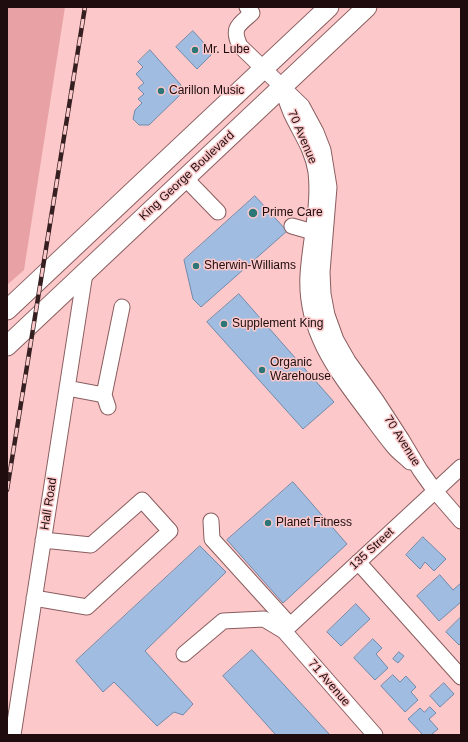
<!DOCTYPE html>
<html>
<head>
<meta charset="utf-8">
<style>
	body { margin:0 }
	#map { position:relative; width:468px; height:742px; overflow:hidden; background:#fcc8c9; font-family:Arial,sans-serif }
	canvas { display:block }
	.frame { position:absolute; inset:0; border:8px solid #1e0c0e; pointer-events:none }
</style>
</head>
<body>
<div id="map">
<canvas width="468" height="742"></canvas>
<div class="frame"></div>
</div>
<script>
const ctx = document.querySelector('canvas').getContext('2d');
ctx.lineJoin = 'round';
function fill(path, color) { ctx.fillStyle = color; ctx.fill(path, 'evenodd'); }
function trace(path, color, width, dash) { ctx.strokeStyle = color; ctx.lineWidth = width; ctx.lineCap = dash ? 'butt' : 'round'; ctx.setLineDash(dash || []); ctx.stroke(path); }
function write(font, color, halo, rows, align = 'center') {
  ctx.font = font + ' Arial,sans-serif'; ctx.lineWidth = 3; ctx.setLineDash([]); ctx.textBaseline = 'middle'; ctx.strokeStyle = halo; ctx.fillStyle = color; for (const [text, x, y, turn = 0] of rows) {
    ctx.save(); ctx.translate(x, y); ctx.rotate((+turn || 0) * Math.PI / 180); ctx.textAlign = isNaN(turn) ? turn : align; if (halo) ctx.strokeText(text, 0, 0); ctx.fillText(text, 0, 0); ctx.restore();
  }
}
fill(new Path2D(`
	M7 7H65L24 270 7 285Z`), '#e8a2a6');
const building = new Path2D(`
	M193 31 213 53 197 69 176 47Z
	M150 50 181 85 180 95 149 125H139L133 119 135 110 142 103 138 99 144 94 138 88 144 83 136 74 143 67 138 62Z
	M255 196 287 231 201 307 193 299 184 260Z
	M239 294 334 402 303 429 207 322Z
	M293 482 347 544 283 603 227 540Z
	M423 537 446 559 434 571 425 562 420 569 406 555Z
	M200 546 226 572 145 651 193 704 183 715 174 712 157 726 114 682 103 692 76 661Z
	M440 575 453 590 461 583V602L439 621 417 596Z
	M356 604 370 619 341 646 327 632Z
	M461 617V643L459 645 446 632Z
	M373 639 382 648 376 654 388 668 375 680 354 658Z
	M252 650 330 735H274L275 734 223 676Z
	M399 652 404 656 398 663 393 659Z
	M393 675 400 682 406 676 416 687 411 692 418 700 405 712 381 686Z
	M444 683 454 694 440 707 430 696Z
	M430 707 436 713 429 719 438 729 431 735H423L408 719 420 708 424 712Z`);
fill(building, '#a1bce1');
trace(building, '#6f89ab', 1);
const minor = new Path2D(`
	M247 7 252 13C239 25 231 27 240 46L302 106 316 132 323 150 329 187 322 272 323 294 327 315 336 340 348 361 376 400 402 440 420 470 435 491 461 521
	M283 91C286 99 289 109 293 117 302 135 313 151 316 172 320 206 310 241 308 275 305 329 334 368 365 409 375 422 384 435 394 447 399 453 405 457 410 462
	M185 178 218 212
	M292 226 313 232
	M67 388 104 395
	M108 407 104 395 122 307
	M211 521 212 539 290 625
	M358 562 461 677
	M34 598 87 607 170 531 142 500 91 545 43 540
	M284 631 461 467
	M184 654 223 621 264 619 284 631 375 735
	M13 735 85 273`);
const major = new Path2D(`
	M7 310 329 7
	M7 346 367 7`);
trace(minor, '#8a5d5f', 17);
trace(major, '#8a5d5f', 21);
trace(minor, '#fff', 15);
trace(major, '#fff', 19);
const rail = new Path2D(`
	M7 490 85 7`);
trace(rail, '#351f21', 4.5);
trace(rail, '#fcc8c9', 3, [9]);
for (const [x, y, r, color] of [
	[195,50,4,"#2c7677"],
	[161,91,4,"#2c7677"],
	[253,213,5,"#2c7677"],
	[196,266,4,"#2c7677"],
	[224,324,4,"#2c7677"],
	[262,370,4,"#2c7677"],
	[268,523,4,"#2c7677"]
]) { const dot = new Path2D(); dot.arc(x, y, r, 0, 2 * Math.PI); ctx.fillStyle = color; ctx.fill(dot); trace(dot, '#fcc8c9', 1.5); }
write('12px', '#1e0c0e', '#fcc8c9', [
	["Mr. Lube",203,50],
	["Carillon Music",169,91],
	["Prime Care",262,213],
	["Sherwin-Williams",204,266],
	["Supplement King",232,324],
	["Organic",270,363],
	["Warehouse",270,377],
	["Planet Fitness",276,523]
], 'left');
write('12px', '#1e0c0e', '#fcc8c9', [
	["70 Avenue",302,137,67],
	["King George Boulevard",187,176,-43],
	["70 Avenue",402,441,58],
	["Hall Road",49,504,-81],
	["135 Street",372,549,-43],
	["71 Avenue",329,683,49]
]);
</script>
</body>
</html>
